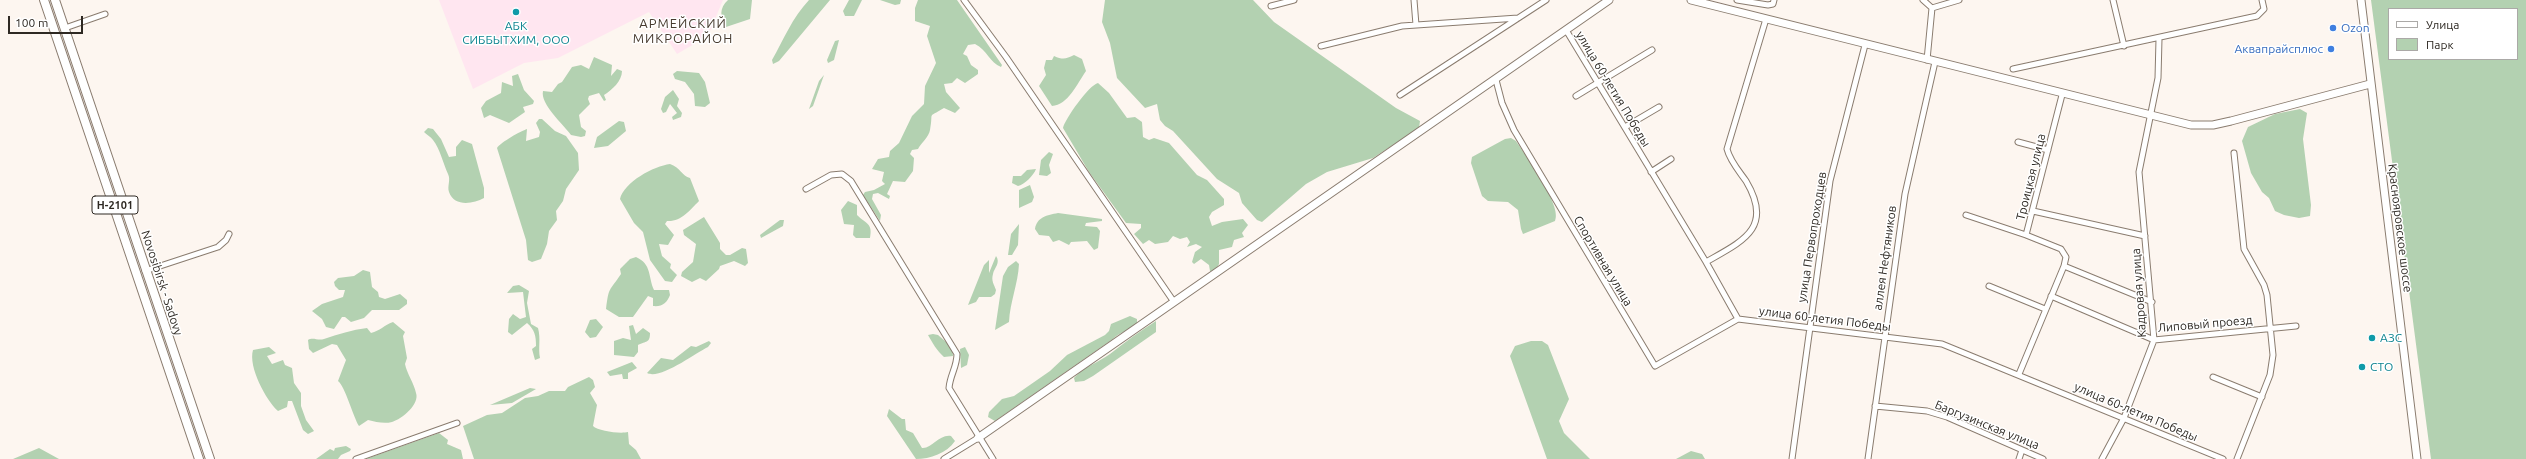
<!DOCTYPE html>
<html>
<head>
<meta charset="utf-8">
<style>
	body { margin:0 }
	#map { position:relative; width:2526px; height:459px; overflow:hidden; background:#fdf6f0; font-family:Ubuntu,sans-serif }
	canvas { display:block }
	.legend { position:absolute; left:2388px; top:8px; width:130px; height:52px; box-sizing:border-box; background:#fff; border:1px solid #aba9a7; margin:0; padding:5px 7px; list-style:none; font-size:12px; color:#2e2923 }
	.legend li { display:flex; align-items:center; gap:8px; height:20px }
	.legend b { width:20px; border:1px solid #aba9a7 }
	.scale { position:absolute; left:8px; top:16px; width:75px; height:18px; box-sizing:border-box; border:2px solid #2e2923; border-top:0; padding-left:5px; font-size:12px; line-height:14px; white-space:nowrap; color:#2e2923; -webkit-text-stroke:3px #fff; paint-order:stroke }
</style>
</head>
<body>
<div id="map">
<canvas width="2526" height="459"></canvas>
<ul class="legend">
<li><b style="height:5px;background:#fff"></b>Улица</li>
<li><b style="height:11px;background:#b3d1b1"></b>Парк</li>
</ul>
<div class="scale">100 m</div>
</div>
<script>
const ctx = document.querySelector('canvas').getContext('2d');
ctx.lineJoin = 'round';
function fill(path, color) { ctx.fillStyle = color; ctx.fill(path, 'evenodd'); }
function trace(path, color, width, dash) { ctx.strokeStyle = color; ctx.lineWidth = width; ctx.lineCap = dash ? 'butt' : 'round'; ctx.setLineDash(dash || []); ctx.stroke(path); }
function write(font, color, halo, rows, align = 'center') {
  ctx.font = font + ' Ubuntu,sans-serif'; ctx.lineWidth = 3; ctx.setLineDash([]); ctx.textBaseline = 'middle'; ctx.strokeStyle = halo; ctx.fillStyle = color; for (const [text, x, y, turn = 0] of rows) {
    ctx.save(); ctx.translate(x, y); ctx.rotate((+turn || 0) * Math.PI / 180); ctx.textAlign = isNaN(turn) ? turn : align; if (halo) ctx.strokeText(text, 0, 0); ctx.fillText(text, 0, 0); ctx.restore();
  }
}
fill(new Path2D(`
	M439 0H723L708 36 677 54 649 12 558 58 524 63 473 89Z`), '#ffe6f0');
fill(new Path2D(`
	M728 0H752L750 19 726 27C720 17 719 8 728 0Z
	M809 0H830L779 61 773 64 772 60C784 39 792 18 809 0Z
	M849 0H862L854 16H845L843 11Z
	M880 0H901L900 4 895 5Z
	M918 0H957L1002 65 1001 67C990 63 987 50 975 44L968 45 963 54 967 56 971 65 978 70V74L965 83 957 78 952 83 944 84 946 92 960 108 955 113 944 108C926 119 934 110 930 130 929 137 921 143 918 149L912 150 910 154 914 158 913 171 905 182 893 181 887 194 890 196 889 199 878 193 873 194 872 199 881 215 880 221 863 195 865 192 874 190 885 184 882 181 884 172 872 169 878 159 889 157 890 151 899 143 912 116 924 104 925 86 936 63 927 36 930 26 915 21V8Z
	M1105 0H1253L1274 22 1396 108 1420 121 1419 128 1373 158 1327 172 1306 184 1262 222 1257 220 1242 203 1239 193 1217 179 1173 131 1165 126 1160 120 1157 104 1145 108 1117 78 1110 43 1102 22Z
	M2371 0H2526V459H2431ZM2389 9H2517V59H2389Z
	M839 40 834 60 828 63 827 60 835 41Z
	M1074 55 1082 59 1086 71C1077 84 1068 105 1052 106L1039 86 1046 75 1044 68 1046 60H1052L1054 56C1063 60 1066 59 1074 55Z
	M594 57 612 65 611 76 617 69 622 71C622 81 612 90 604 95L606 100 604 101 599 93 589 96 588 99 590 104 579 115 581 127 586 131 585 136 581 137 571 135C563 124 540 104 543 91L552 92 558 84 562 82 572 67 581 65 589 69Z
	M677 71 699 73 705 82 710 103 705 107 695 106 694 94 685 82 675 79 673 74Z
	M518 74 524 90 534 101 533 104 523 107 525 112 509 123 490 115 484 118 481 108 486 101 501 93 502 82 513 86 512 76Z
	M824 75 813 106 809 109 819 81Z
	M1098 83 1109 93 1127 118 1135 117 1142 122 1143 137 1149 140 1154 138 1169 143 1197 175 1207 180 1224 199V205L1212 212 1209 217 1212 226 1222 222 1243 219 1248 225 1242 233 1244 237 1234 240 1232 247 1219 250V264L1215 271H1210L1209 265 1201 259 1194 264 1192 262 1195 252 1202 247 1196 244 1187 247 1190 242 1187 237 1180 239 1173 236 1168 242 1155 244 1149 240 1143 244 1134 234 1141 228V224L1126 223 1089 172 1063 128C1065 119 1089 85 1098 83Z
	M673 90 679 99 677 106 682 113 681 117 673 120 672 117 677 113 670 104 666 112 663 113 661 109 665 97Z
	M2300 109 2307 113 2303 139 2311 205 2310 216 2299 218 2284 215 2275 211 2269 198 2262 192 2251 173 2242 141 2248 127 2275 114Z
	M539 119H542L555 131 566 136 578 153 579 170 566 189 563 201 556 211 557 220 549 231 547 244 541 259 532 262 528 260 526 240 497 148C501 142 521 131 527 129L526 141 539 137 540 132 536 123Z
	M619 121 624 122 626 131 608 146 594 148 597 137Z
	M428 128 433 129 441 139 449 157 456 156V147L462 140 472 144 484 188V198C473 204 454 207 449 192 447 186 451 180 448 174 443 163 440 149 433 140 431 137 426 134 424 132Z
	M1511 138 1516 141C1525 155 1563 206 1555 221L1523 234 1521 229 1518 210 1508 202 1488 201 1482 196 1471 163 1472 157 1505 139Z
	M1049 152 1053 154 1049 165 1051 173 1047 176 1039 175 1041 160Z
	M670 164C680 167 682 176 690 178L699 201C690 210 681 222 667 221L665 224 674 235 668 245 659 244 662 256 671 264 670 268 677 275 672 282 665 281 650 260 643 232 634 223 620 199C624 182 654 166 670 164Z
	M1036 169C1034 175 1024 185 1018 186L1012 183 1013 176H1021L1027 170Z
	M1030 185 1034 197 1032 202 1019 208V190Z
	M848 201 857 205V215C866 224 873 223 870 238H856L853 235 854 225 844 224 841 210Z
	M1058 213 1102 219V221L1086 223 1085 226 1097 227 1100 231 1098 248 1094 250 1087 241 1071 242 1069 245 1059 240 1053 242 1049 236 1039 235 1035 229C1037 217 1047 215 1058 213Z
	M704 217 720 243V249L726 255H730L742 248 746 249 748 263 745 266 734 261 720 266 719 269 706 281 700 278 692 282 681 276 682 272 693 262 696 244 684 235 683 230Z
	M780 220H784L783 226 761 238 760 235Z
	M1019 224 1018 245 1012 255H1008L1011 234Z
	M996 256C1001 263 994 268 993 274 991 281 994 284 996 290L995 294 991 297H979L976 302 968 305 984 265 989 260V273Z
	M636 257C652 264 648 277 654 290H669L670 295C667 303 662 307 653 306V298L648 296 633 317H619L606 309C609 286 609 292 621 274L620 269 630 259Z
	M1016 261 1019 264C1018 284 1010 302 1009 322L995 330 1003 276 1008 267Z
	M363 270 370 272 372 287 378 292 379 297 385 299 400 294 407 300V304L399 310H372L364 318 351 322 345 317H342L334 329 326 327 322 319 312 311 322 304 343 297 345 290H339L335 286 334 282 338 278 354 276Z
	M519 285 529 291 527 303 531 324 538 328C541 339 538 348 540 358L535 360 532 349 536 346C536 336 535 330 527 323L512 335 508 332 509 319 513 314 520 319 526 317 523 292 507 293 513 286Z
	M1130 316 1137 319V323C1130 331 1121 331 1113 339L995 421 988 417 989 412 1002 399 1014 396 1050 371 1067 355 1105 335 1109 331 1111 324Z
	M596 319 603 327 596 337 590 338 585 332 590 320Z
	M1156 321V332L1093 376 1084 381 1075 382 1074 378C1084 366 1098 363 1110 354 1125 342 1140 331 1156 321Z
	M393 322 405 332 403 336 407 358 405 364C407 374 414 383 416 393 420 404 402 419 392 422 384 424 376 422 368 420L359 426C353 416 345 386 338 381L346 360 337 345 332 344 313 353 309 349 308 340C313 337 318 341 324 339 338 334 352 330 367 328L371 333C380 331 384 325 393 322Z
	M633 325 636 334 643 328 650 333C650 343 646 341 638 345V352L634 357 614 355V341L623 338 631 340 629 326Z
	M933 334 938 335 952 347 953 356 944 357C937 351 932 342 928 335Z
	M709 341 711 343 708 347C694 354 660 380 647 373L661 358 673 360 691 346 696 347Z
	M1531 341H1542L1548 345 1569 399 1559 421 1564 433 1590 459H1547L1510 356 1515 346Z
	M269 347 276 353 267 356 272 364 283 360 285 365 292 368 294 383 301 393V406L306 420 314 431 308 434 303 430 292 401H288L287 407 278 411C266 400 248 367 253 350Z
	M965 347 969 355 967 365 961 368 960 349Z
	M632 362 637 368 628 373V379H623L622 374 610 376 607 372Z
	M589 377 593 380 595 387 590 393 597 405 593 426C598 431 620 434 628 432L629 444 636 450 641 459H474L463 426 487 415 502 413 525 398 538 396 549 391H565L568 387Z
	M530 388 536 389 512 403 490 405Z
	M889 409 902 419H905L906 430 913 433 922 448C932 449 939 434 951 436L955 441C947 453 930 459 916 459L887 416Z
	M439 433 448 440 447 444 461 450 463 459H366Z
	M346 446 351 449 350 451 341 455 338 459H316L330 449 334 451 335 448Z
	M39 448 59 459H13Z
	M1691 451 1702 454 1705 459H1676Z`), '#b3d1b1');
const street = new Path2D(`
	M964 0 1006 57 1174 302
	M1414 0 1416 25
	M1737 0 1768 5 1773 4 1774 0
	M1923 0 1932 8
	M2113 0 2124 46
	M1271 6 1294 0
	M65 28 105 14
	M1566 30 1706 262 1738 319 1942 344 2223 459
	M1321 46 1402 26 1518 18
	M1927 60 1932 8 1959 0
	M2013 69 2257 16 2264 9 2262 0
	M1496 80 1502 103 1514 130 1655 366 1738 319
	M1400 95 1546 0
	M1576 96 1652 50
	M1625 127 1659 107
	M2018 142 2048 150
	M2234 153 2244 249 2264 285 2267 295 2273 355 2270 375 2237 459
	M1651 172 1671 159
	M806 189 831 175 842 174 851 181 957 354C957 367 950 375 949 388L993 459
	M2033 211 2145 236
	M1966 215 2026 235
	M1706 262C1743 241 1774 228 1746 181 1739 171 1730 161 1727 149L1766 19
	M2064 266 2152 302
	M145 271 218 247 226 240 229 234
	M1989 286 2045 309
	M2051 296 2154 340 2296 326
	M2019 374 2064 266 2066 257 2061 249 2026 235 2062 95
	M2213 377 2262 397
	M1875 406 1927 411 1947 417 2043 459
	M356 459 457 423
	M944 459 978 438
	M1792 459 1830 181 1865 45
	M1868 459 1905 194 1935 62
	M2019 459 2022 450
	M2102 459 2124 418 2154 340 2139 172 2158 78 2159 39`);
const secondary = new Path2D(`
	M1691 0 2191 125H2213L2231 121 2370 84
	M2361 0 2417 459
	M978 438 1609 0`);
const primary = new Path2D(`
	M44 0 199 459
	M55 0 210 459`);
trace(street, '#8a7c6f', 7);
trace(secondary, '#8a7c6f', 9);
trace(primary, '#8a7c6f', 10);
trace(street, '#fff', 5);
trace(secondary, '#fff', 7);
trace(primary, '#fff', 8);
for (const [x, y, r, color] of [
	[516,12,4,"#0f9aa8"],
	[2333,28,4,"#3f7fe0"],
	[2331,49,4,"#3f7fe0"],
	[2372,338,4,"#0f9aa8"],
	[2362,367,4,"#0f9aa8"]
]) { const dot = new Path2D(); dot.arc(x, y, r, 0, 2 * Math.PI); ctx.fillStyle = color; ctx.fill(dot); trace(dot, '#fff', 1.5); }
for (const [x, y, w] of [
	[115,205,46]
]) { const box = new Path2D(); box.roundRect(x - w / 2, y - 9, w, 18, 3); ctx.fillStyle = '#fff'; ctx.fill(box); trace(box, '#2e2923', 1); }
write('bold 11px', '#2e2923', null, [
	["Н-2101",115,205]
]);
write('12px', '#0d838f', '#fff', [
	["АБК",516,26,"center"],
	["СИББЫТХИМ, ООО",516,40,"center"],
	["АЗС",2380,338],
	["СТО",2370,367]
], 'left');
write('12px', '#366cbe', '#fff', [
	["Ozon",2341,28],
	["Аквапрайсплюс",2323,49,"right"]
], 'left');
write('12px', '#2e2923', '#fff', [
	["улица 60-летия Победы",1613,89,59],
	["Троицкая улица",2031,177,-76],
	["Краснояровское шоссе",2400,228,83],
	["улица Первопроходцев",1812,237,-81],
	["аллея Нефтяников",1885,258,-82],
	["Спортивная улица",1603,261,59],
	["Novosibirsk - Sadovy",162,283,72],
	["Кадровая улица",2139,293,-94],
	["улица 60-летия Победы",1825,319,7],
	["Липовый проезд",2205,324,-5],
	["улица 60-летия Победы",2136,412,23],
	["Баргузинская улица",1987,425,22]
]);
ctx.letterSpacing = '1px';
write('13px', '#473b2f', '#fff', [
	["АРМЕЙСКИЙ",683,24],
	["МИКРОРАЙОН",683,39]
]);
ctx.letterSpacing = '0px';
</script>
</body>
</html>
